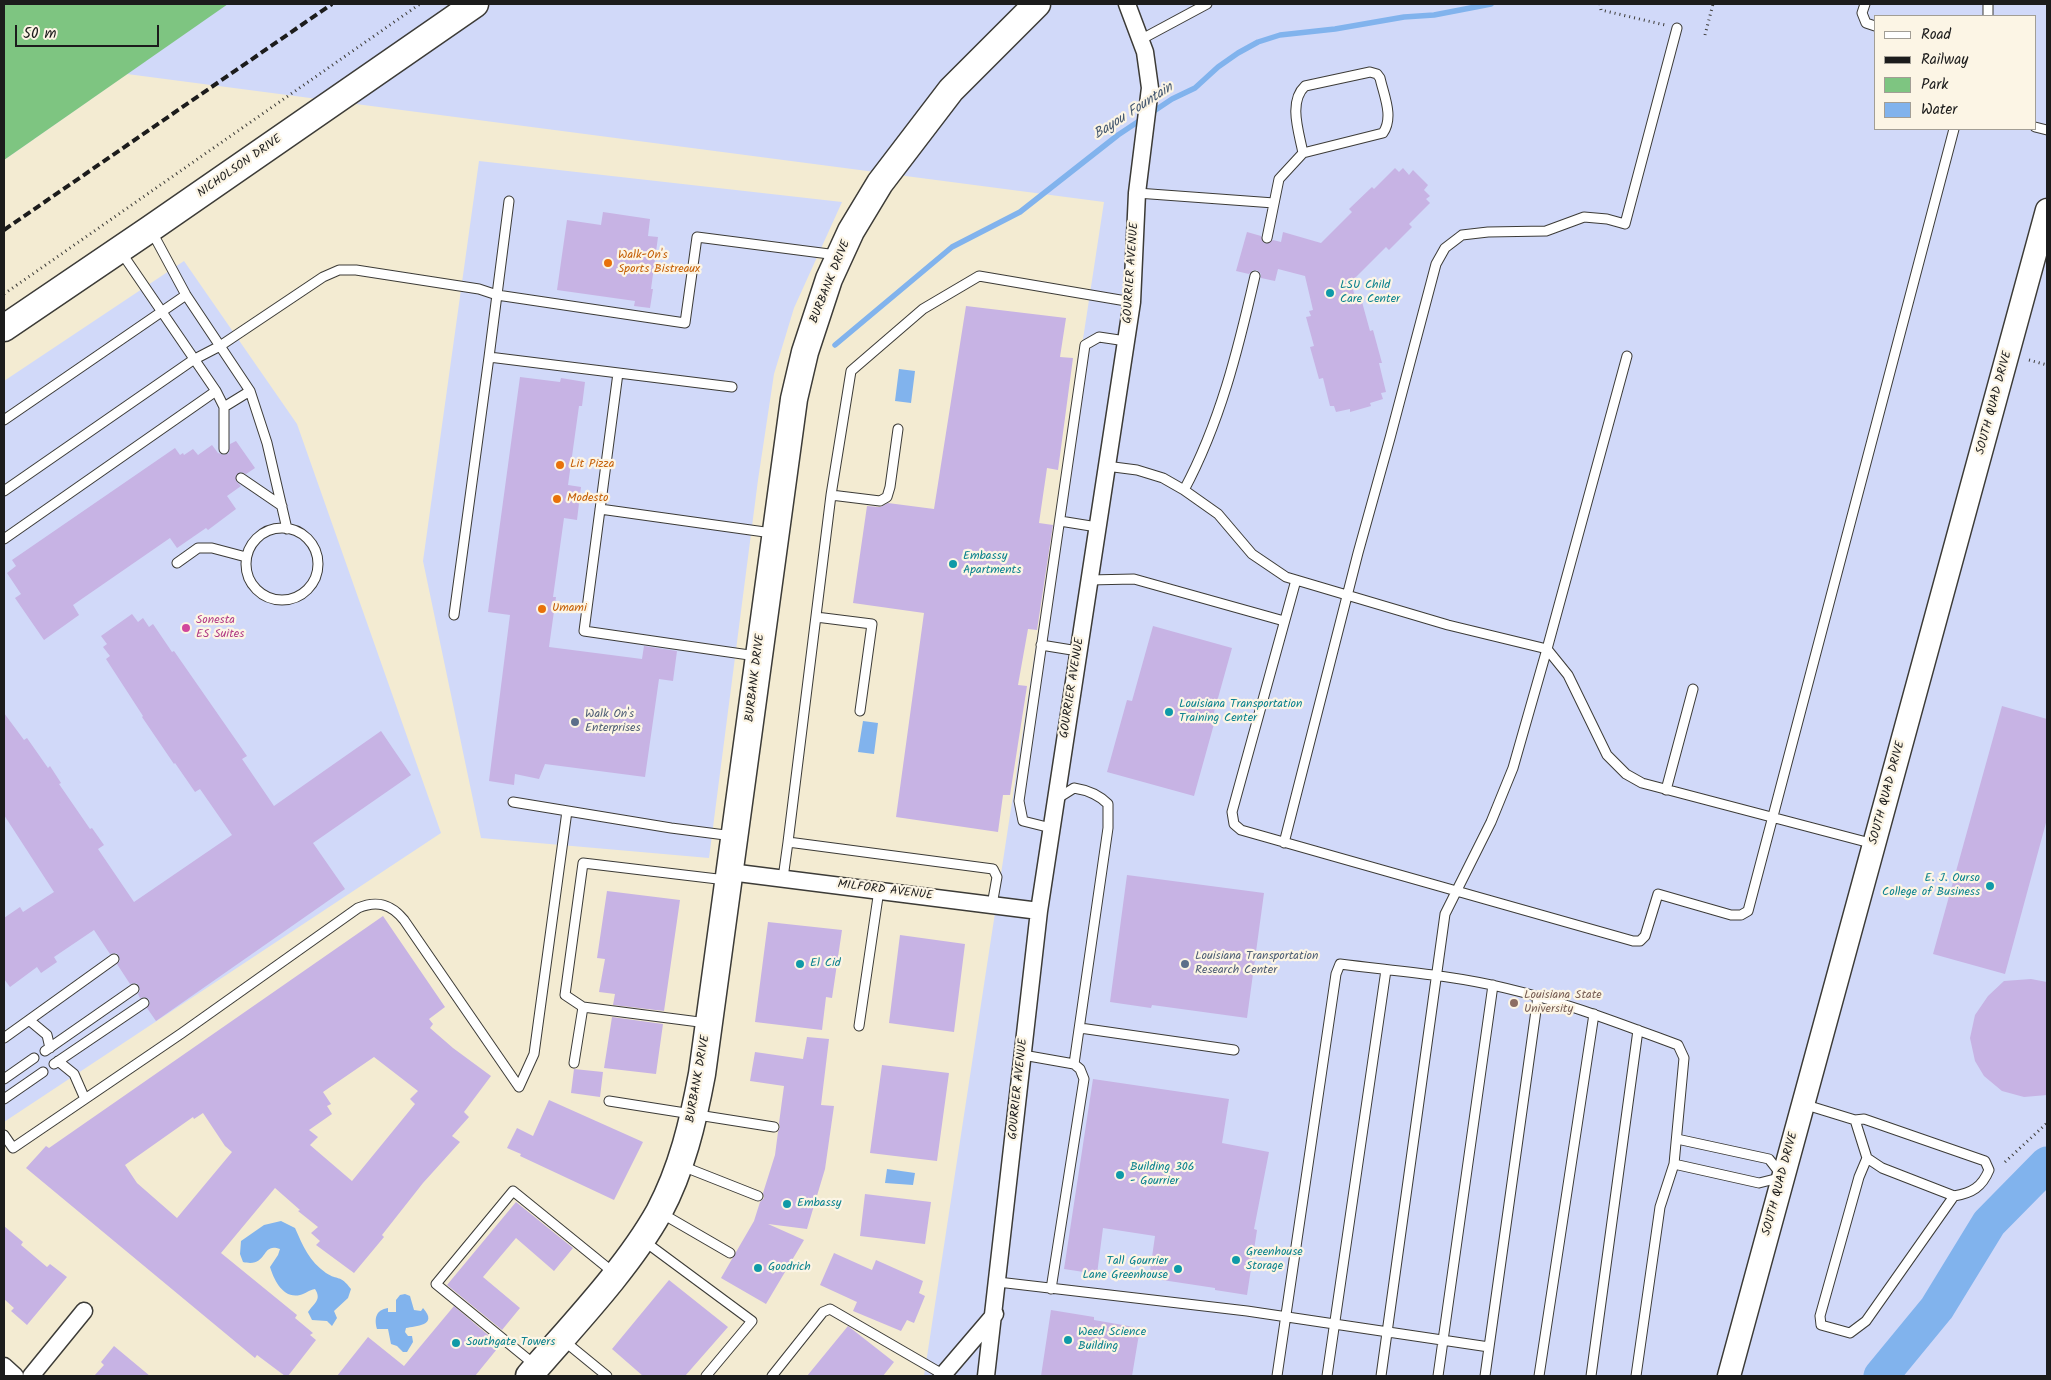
<!DOCTYPE html>
<html>
<head>
<meta charset="utf-8">
<style>
	body { margin:0 }
	#map { position:relative; width:2051px; height:1380px; overflow:hidden; background:#f3ebd2; font-family:Kalam,sans-serif }
	canvas { display:block }
	.frame { position:absolute; inset:0; border:5px solid #1c1c1c; pointer-events:none }
	.legend { position:absolute; left:1874px; top:15px; width:162px; height:115px; box-sizing:border-box; background:#fcf5e5; border:1px solid #a29e95; margin:0; padding:6px 9px; list-style:none; font-size:15px; color:#1c1c1c }
	.legend li { display:flex; align-items:center; gap:10px; height:25px }
	.legend b { width:25px; border:1px solid #a29e95 }
	.scale { position:absolute; left:15px; top:25px; width:144px; height:22px; box-sizing:border-box; border:2px solid #1c1c1c; border-top:0; padding-left:6px; font-size:15px; line-height:18px; white-space:nowrap; color:#1c1c1c; -webkit-text-stroke:4px #fcf5e5; paint-order:stroke }
</style>
</head>
<body>
<div id="map">
<canvas width="2051" height="1380"></canvas>
<div class="frame"></div>
<ul class="legend">
<li><b style="height:6px;background:#fff"></b>Road</li>
<li><b style="height:6px;background:#1c1c1c"></b>Railway</li>
<li><b style="height:14px;background:#7ec581"></b>Park</li>
<li><b style="height:14px;background:#81b3ed"></b>Water</li>
</ul>
<div class="scale">50 m</div>
</div>
<script>
const ctx = document.querySelector('canvas').getContext('2d');
ctx.lineJoin = 'round';
function fill(path, color) { ctx.fillStyle = color; ctx.fill(path, 'evenodd'); }
function trace(path, color, width, dash) { ctx.strokeStyle = color; ctx.lineWidth = width; ctx.lineCap = dash ? 'butt' : 'round'; ctx.setLineDash(dash || []); ctx.stroke(path); }
function write(font, color, halo, rows, align = 'center') {
  ctx.font = font + ' Kalam,sans-serif'; ctx.lineWidth = 4.5; ctx.setLineDash([]); ctx.textBaseline = 'middle'; ctx.strokeStyle = halo; ctx.fillStyle = color; for (const [text, x, y, turn = 0] of rows) {
    ctx.save(); ctx.translate(x, y); ctx.rotate((+turn || 0) * Math.PI / 180); ctx.textAlign = isNaN(turn) ? turn : align; if (halo) ctx.strokeText(text, 0, 0); ctx.fillText(text, 0, 0); ctx.restore();
  }
}
fill(new Path2D(`
	M4 4H2047V1376H924L1104 202 127 74 4 160ZM1875 16H2035V129H1875Z
	M479 161 842 202 794 308 774 374 758 480 709 858 481 838 423 561Z
	M184 261 297 424 441 833 4 1122V381Z`), '#d1d9f9');
fill(new Path2D(`
	M4 4H228L4 160Z`), '#7ec581');
fill(new Path2D(`
	M899 369 915 371 911 403 895 401Z
	M863 721 878 723 874 754 858 752Z
	M887 1169 915 1173 913 1185 885 1183Z
	M281 1221 295 1228C303 1246 309 1261 326 1273 338 1281 340 1274 351 1289L348 1298 334 1311 337 1318 332 1326 327 1321 312 1320 308 1312C314 1303 322 1300 315 1289 309 1290 305 1294 300 1295 283 1299 274 1280 270 1267L278 1255 280 1249C260 1242 269 1268 243 1262L240 1254 241 1241 264 1225Z
	M405 1294 410 1296 414 1310 421 1311 423 1308C439 1326 415 1326 406 1328L405 1332 408 1336H412L413 1342 407 1352H403L397 1346 391 1344 388 1329H377C374 1318 376 1310 388 1308V1312H396V1300L400 1295Z`), '#81b3ed');
trace(new Path2D(`
	M835 345 952 247 1020 212 1118 135 1172 99 1195 88 1218 67 1238 53 1258 42 1280 35 1335 29 1404 17 1434 15 1491 4`), '#81b3ed', 5.5);
trace(new Path2D(`
	M1881 1376 1937 1308 1989 1223 2047 1164`), '#81b3ed', 35);
fill(new Path2D(`
	M1395 168 1399 172 1403 168 1409 175 1413 170 1428 185 1424 190 1430 196 1426 199 1430 203 1409 224 1412 227 1389 250 1386 247 1351 282 1357 304 1362 302 1370 331 1373 330 1382 363H1379L1386 392 1381 393 1383 399 1370 403 1371 406 1350 412V409L1336 412 1334 406H1330L1323 378 1319 379 1310 347 1314 346 1306 317 1311 316 1309 311 1313 310 1305 276 1278 269 1275 281 1261 278V274L1257 270H1253L1249 274 1236 271 1247 232 1261 236 1263 242 1266 244 1273 240 1281 242 1283 232 1321 243 1352 212 1349 209 1372 187 1374 189Z
	M603 212 650 219 648 236 658 237 651 289H653L650 308 634 306 635 301 557 290 567 220 601 225Z
	M966 306 1066 318 1060 357 1073 358 1058 470 1047 468 1039 523 1053 525 1037 630 1028 629 1018 685 1027 686 1010 795H1003L998 832 896 817 924 613 853 603 867 506 880 507 888 503 934 509Z
	M520 377 560 382 561 378 585 382 582 406H579L568 485 581 487 577 520 564 518 553 597H556L549 647 642 659 644 646 677 651 673 681 659 679 645 777 545 764 539 779 515 774 514 785 489 781 510 615 488 612Z
	M236 441 255 468 246 474 241 472 236 475V481L241 486 227 496 236 509 208 530 206 528 177 548 170 538 73 605 79 615 44 640 15 598 21 594 7 573 16 566 12 560 175 448 180 455 183 453 184 455 193 449 198 455 212 445 218 453 224 455 229 453 230 444Z
	M132 614 138 622 143 618 149 627 153 624 172 652 174 651 247 756 242 759 274 806 381 731 411 775 313 843 345 889 156 1021 147 1008 150 1003 149 999 144 997 140 998 138 994 140 991 139 986 136 983 130 984 117 964 120 961 119 956 116 953 110 954 94 930 54 957 57 962 41 973 37 967 10 987 4 979V918L20 907 23 912 54 892 4 815V713L24 740 27 738 48 768 50 766 61 783 59 784 90 829 92 828 104 845 98 849 134 902 232 835 200 789 195 792 175 763 174 764 142 717 143 716 106 659 110 656 103 647 107 644 101 636Z
	M1153 626 1232 648 1211 723 1214 724 1194 796 1107 772 1127 700 1132 701Z
	M2002 706 2047 719V819L2005 974 1933 954Z
	M1127 875 1264 893 1247 1018 1152 1005 1151 1008 1110 1002Z
	M607 891 680 900 664 1011 613 1005 615 994 599 992 605 959 597 958Z
	M383 916 445 1007 429 1019 433 1024 430 1028 453 1048 491 1076 464 1112 469 1117 452 1136 460 1142 423 1183 382 1235 384 1237 354 1273 316 1245 320 1241 311 1233 318 1227 298 1211 300 1210 275 1188 221 1253 297 1315 295 1318 313 1333 310 1335 316 1340 288 1376H285L257 1355 255 1358 26 1168 46 1146 49 1148ZM374 1057 418 1091 410 1099 415 1104 352 1181 310 1145 318 1137 309 1130 332 1114 327 1106 331 1104 323 1092ZM203 1113 225 1146 232 1152 177 1218 137 1183 125 1165 193 1117 194 1119Z
	M768 922 842 930 832 998 826 997 822 1030 755 1022Z
	M900 935 965 944 954 1032 889 1023Z
	M2031 979 2047 982V1095L2024 1097 2002 1091 1984 1076 1975 1061 1970 1038 1975 1015 1988 996 2004 981Z
	M612 1017 663 1024 656 1074 604 1068Z
	M807 1037 829 1039 821 1105 834 1106 825 1169 807 1229 768 1224 804 1240 766 1304 721 1278 754 1221 760 1202 764 1198 763 1193 775 1155 778 1132 780 1127 779 1123 784 1086 750 1081 755 1052 803 1059Z
	M882 1065 949 1073 937 1161 870 1153Z
	M574 1069 603 1072 600 1097 571 1093Z
	M1093 1079 1229 1099 1222 1143 1269 1152 1254 1229 1257 1230 1247 1295 1215 1290V1288L1149 1278 1155 1236 1103 1228 1097 1274 1064 1269Z
	M549 1100 643 1142 614 1200 520 1156 521 1154 507 1148 517 1128 533 1136Z
	M865 1194 931 1202 925 1244 860 1236Z
	M516 1202 573 1248 554 1271 516 1238 483 1277 520 1308 502 1330 447 1285Z
	M4 1226 23 1242 21 1245 47 1267 50 1264 67 1277 27 1325 11 1311 14 1308 4 1299Z
	M834 1253 872 1270 876 1260 923 1281 919 1293 925 1296 914 1323 907 1320 901 1331 853 1311 857 1302 820 1285Z
	M669 1280 728 1327 685 1376H643L612 1349Z
	M454 1306 494 1340 491 1344 497 1349 475 1376H337L368 1337 404 1366Z
	M1051 1310 1094 1317V1320L1140 1328 1132 1376H1041Z
	M848 1326 894 1362 883 1376H807Z
	M114 1346 150 1376H94L104 1365 101 1362Z`), '#c7b3e4');
const lane = new Path2D(`
	M1865 4 1862 13 1866 23 1875 26
	M1988 4V16
	M1140 40 1207 4
	M2035 127 2047 130
	M1137 193 1274 203
	M509 201 489 357 732 387
	M152 232 186 295 250 391 267 443 287 529
	M1267 238 1279 179 1303 153 1383 133C1394 117 1384 96 1380 78L1377 74 1370 72 1305 86C1288 102 1299 132 1303 153
	M121 252 216 391 224 407V449
	M618 373 584 631 756 656
	M224 407 250 391
	M4 420 186 295
	M1106 466 1137 470 1163 478 1184 490 1218 514 1252 554 1286 577 1448 625 1547 649 1568 675 1607 755 1626 774 1642 783 1874 844
	M241 478 282 506
	M1184 490C1220 423 1238 350 1255 276
	M4 491 193 360 220 346 323 277 339 270H356L479 289 497 295 685 323 697 237 837 255
	M831 495 880 501 887 497 890 487 898 429
	M600 509 772 533
	M1060 521 1097 527
	M246 564a36 36 0 1 1 72 0a36 36 0 1 1-72 0Z
	M4 539 216 391
	M177 563 198 548H212L246 557
	M1089 580 1134 579 1284 621
	M1296 580 1232 812 1234 824 1241 830 1633 941H1640L1645 936 1658 894 1731 915H1741L1748 911 1954 129
	M454 615 489 357
	M816 617 872 624 860 711
	M1041 645 1078 651
	M1666 790 1693 689
	M1055 800 1074 788C1087 790 1098 794 1108 804V828L1074 1064
	M513 802 671 828 733 836
	M1051 828 1023 821 1019 801 1085 345 1099 337 1126 341
	M1284 843 1358 553 1390 438 1436 264 1445 248 1462 235 1488 232 1546 231 1584 217 1607 219 1625 224 1677 28
	M783 878 788 842
	M992 905 997 877 993 869 788 842 831 495 851 371 923 309 979 276 1132 302
	M583 1007 565 995 583 863 726 880
	M29 1020 47 1035 50 1048
	M859 1026 879 890
	M1080 1028 1234 1050
	M4 1038 114 959
	M45 1051 134 989
	M1023 1055 1074 1064 1080 1069 1084 1079 1051 1289
	M58 1061 74 1074 85 1099
	M574 1063 583 1007 707 1023
	M54 1064 144 1003
	M4 1079 34 1058
	M519 1087 534 1054 567 811
	M4 1099 43 1072
	M609 1101 774 1127
	M1803 1104 1855 1120 1864 1119 1985 1161 1989 1170C1982 1187 1972 1193 1954 1196L1882 1168 1867 1158 1855 1120
	M4 1135 13 1148 182 1033 358 908C377 900 391 904 404 920L519 1087
	M1867 1158 1859 1177 1820 1316 1821 1325 1850 1333 1866 1321 1954 1196
	M1674 1164 1759 1183 1783 1177 1769 1159 1677 1139
	M682 1166 758 1196
	M661 1213 730 1253
	M644 1241 752 1321 706 1376
	M998 1282 1247 1311 1489 1347
	M563 1340 607 1376
	M535 1365 436 1284 513 1191 614 1273
	M772 1376 823 1312 830 1309 944 1375
	M1277 1376 1336 974 1340 964C1395 971 1452 975 1505 988 1565 1002 1621 1024 1678 1045L1684 1058 1674 1164 1660 1207 1636 1376
	M1327 1376 1386 970
	M1381 1376 1445 914 1491 822 1513 768 1547 649 1627 356
	M1438 1376 1493 985
	M1485 1376 1538 996
	M1539 1376 1594 1014
	M1591 1376 1638 1030`);
const street = new Path2D(`
	M730 872 1039 911
	M4 1366 15 1376
	M31 1376 84 1311
	M942 1376 995 1314
	M986 1376 1039 911 1132 302 1137 193 1150 88 1145 52 1127 4`);
const secondary = new Path2D(`
	M1729 1376 2047 210`);
const primary = new Path2D(`
	M4 328 150 229 475 4
	M529 1376C572 1326 627 1269 659 1212 682 1169 693 1122 702 1074L794 399 805 352 829 279 851 231 880 183 951 90 1037 4`);
trace(lane, '#3c3b37', 11);
trace(street, '#3c3b37', 19);
trace(secondary, '#3c3b37', 25);
trace(primary, '#3c3b37', 29);
trace(new Path2D(`
	M1600 4 1601 10 1665 25
	M1705 35 1713 4
	M4 294 420 4
	M2029 360 2047 365
	M2005 1162 2047 1123`), '#3c3b37', 3, [1, 4]);
trace(lane, '#fff', 9);
trace(street, '#fff', 16);
trace(secondary, '#fff', 22);
trace(primary, '#fff', 26);
trace(new Path2D(`
	M4 230 332 4`), '#1c1c1c', 4, [8, 4]);
for (const [x, y, r, color] of [
	[608,263,5,"#e8710a"],
	[1330,293,5,"#0f9aa8"],
	[560,465,5,"#e8710a"],
	[557,499,5,"#e8710a"],
	[953,564,5,"#0f9aa8"],
	[542,609,5,"#e8710a"],
	[186,628,5,"#d1479c"],
	[1169,712,5,"#0f9aa8"],
	[575,722,5,"#5c6f8a"],
	[1990,886,5,"#0f9aa8"],
	[800,964,5,"#0f9aa8"],
	[1185,964,5,"#5c6f8a"],
	[1514,1003,5,"#8d6e63"],
	[1120,1175,5,"#0f9aa8"],
	[787,1204,5,"#0f9aa8"],
	[1236,1260,5,"#0f9aa8"],
	[758,1268,5,"#0f9aa8"],
	[1178,1269,5,"#0f9aa8"],
	[1068,1340,5,"#0f9aa8"],
	[456,1343,5,"#0f9aa8"]
]) { const dot = new Path2D(); dot.arc(x, y, r, 0, 2 * Math.PI); ctx.fillStyle = color; ctx.fill(dot); trace(dot, '#fcf5e5', 2); }
write('12px', '#1c1c1c', '#fcf5e5', [
	["NICHOLSON DRIVE",240,167,-35],
	["GOURRIER AVENUE",1132,273,-86],
	["BURBANK DRIVE",831,282,-68],
	["SOUTH QUAD DRIVE",1995,403,-75],
	["BURBANK DRIVE",756,678,-83],
	["GOURRIER AVENUE",1073,688,-81],
	["SOUTH QUAD DRIVE",1888,793,-75],
	["MILFORD AVENUE",885,891,7],
	["BURBANK DRIVE",699,1079,-80],
	["GOURRIER AVENUE",1019,1089,-84],
	["SOUTH QUAD DRIVE",1781,1184,-75]
]);
write('12px', '#c56008', '#fcf5e5', [
	["Walk-On's",618,256],
	["Sports Bistreaux",618,270],
	["Lit Pizza",570,465],
	["Modesto",567,499],
	["Umami",552,609]
], 'left');
write('12px', '#0d838f', '#fcf5e5', [
	["LSU Child",1340,286],
	["Care Center",1340,300],
	["Embassy",963,557],
	["Apartments",963,571],
	["Louisiana Transportation",1179,705],
	["Training Center",1179,719],
	["E. J. Ourso",1980,879,"right"],
	["College of Business",1980,893,"right"],
	["El Cid",810,964],
	["Building 306",1130,1168],
	["- Gourrier",1130,1182],
	["Embassy",797,1204],
	["Greenhouse",1246,1253],
	["Storage",1246,1267],
	["Tall Gourrier",1168,1262,"right"],
	["Lane Greenhouse",1168,1276,"right"],
	["Goodrich",768,1268],
	["Weed Science",1078,1333],
	["Building",1078,1347],
	["Southgate Towers",466,1343]
], 'left');
write('12px', '#b23c85', '#fcf5e5', [
	["Sonesta",196,621],
	["ES Suites",196,635]
], 'left');
write('12px', '#4e5e75', '#fcf5e5', [
	["Walk On's",585,715],
	["Enterprises",585,729],
	["Louisiana Transportation",1195,957],
	["Research Center",1195,971]
], 'left');
write('12px', '#785e54', '#fcf5e5', [
	["Louisiana State",1524,996],
	["University",1524,1010]
], 'left');
write('italic 14px', '#445870', '#fcf5e5', [
	["Bayou Fountain",1134,112,-33]
]);
</script>
</body>
</html>
